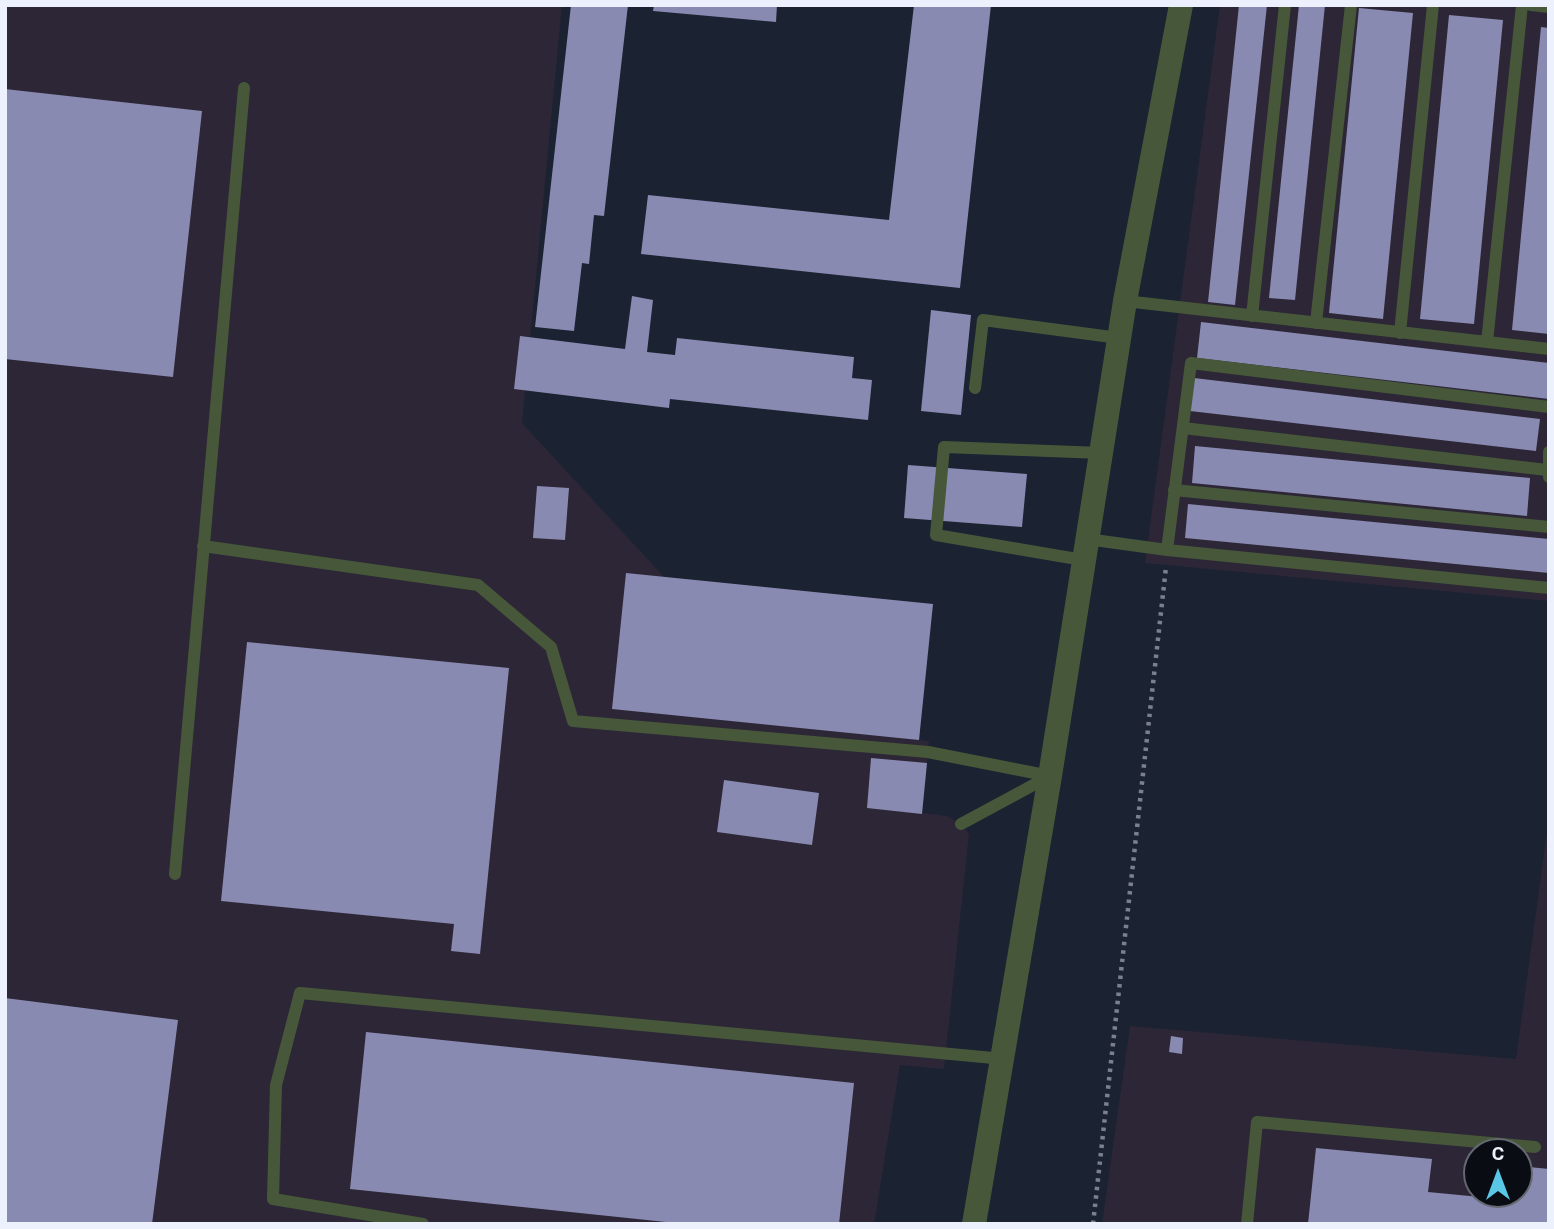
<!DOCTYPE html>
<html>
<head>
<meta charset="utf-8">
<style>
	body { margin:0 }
	#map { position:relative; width:1554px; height:1229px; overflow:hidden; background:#1b2232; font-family:Roboto,sans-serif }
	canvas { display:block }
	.frame { position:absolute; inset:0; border:7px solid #ecf1fd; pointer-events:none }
	.north { position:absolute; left:1463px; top:1138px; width:70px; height:70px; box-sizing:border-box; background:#090c13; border:2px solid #646871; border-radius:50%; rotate:0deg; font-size:19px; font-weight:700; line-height:28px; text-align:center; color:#ecf1fd }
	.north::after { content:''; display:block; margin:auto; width:24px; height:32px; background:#5bc7e7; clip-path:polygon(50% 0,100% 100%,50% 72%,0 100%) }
</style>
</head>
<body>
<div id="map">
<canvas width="1554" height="1229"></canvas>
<div class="frame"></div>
<div class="north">С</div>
</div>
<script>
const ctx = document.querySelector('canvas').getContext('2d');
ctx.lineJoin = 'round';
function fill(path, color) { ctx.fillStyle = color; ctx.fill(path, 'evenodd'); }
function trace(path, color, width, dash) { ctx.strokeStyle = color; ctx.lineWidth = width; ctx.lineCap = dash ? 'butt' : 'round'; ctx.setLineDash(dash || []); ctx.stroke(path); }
fill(new Path2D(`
	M5 5H562L522 423 664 577 933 604 919 740 929 741 922 813 947 816 961 824 969 834 944 1069 900 1065 874 1224H5Z
	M1220 5H1549V601L1145 563Z
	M1549 817V1224H1102L1130 1026 1516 1059ZM1477 1152H1519V1194H1477Z`), '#2d2636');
fill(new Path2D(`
	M571 5H628L604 216 594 215 589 264 582 263 574 331 535 327Z
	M654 5H777L776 22 653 11Z
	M914 5H991L960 288 641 254 648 195 889 220Z
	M1239 5H1267L1235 305 1208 302Z
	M1299 5H1325L1295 300 1269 298Z
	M1359 8 1413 13 1383 319 1329 313Z
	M1449 15 1503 20 1474 324 1420 319Z
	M1541 27 1549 28V334L1512 330Z
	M5 89 202 111 173 377 5 359Z
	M632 296 653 300 647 352 675 355 677 338 854 357 852 378 872 380 868 420 670 399 669 408 514 389 520 336 625 349Z
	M931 310 971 315 961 415 921 411Z
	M1201 322 1549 363V399L1197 358Z
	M1194 378 1540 419 1536 451 1190 411Z
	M1195 446 1530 478 1527 516 1192 483Z
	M908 465 1027 474 1022 527 904 518Z
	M537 486 569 488 565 540 533 538Z
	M1188 504 1549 539V573L1185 538Z
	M626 573 933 604 919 740 612 709Z
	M247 642 509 668 480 954 451 951 454 924 221 901Z
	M871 758 927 763 922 814 867 808Z
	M724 780 819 793 812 845 717 832Z
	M5 998 178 1020 152 1224H5Z
	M366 1032 854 1083 839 1224H685L350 1189Z
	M1171 1036 1183 1038 1182 1054 1169 1052Z
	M1316 1148 1432 1159 1428 1192 1501 1199 1502 1194H1519V1166L1549 1169V1224H1308Z`), '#898ab1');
trace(new Path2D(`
	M1093 1224 1166 567`), '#7a808e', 4.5, [3.5, 5]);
trace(new Path2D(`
	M1531 5 1549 7
	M1125 301 1549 349
	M1252 316 1285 5
	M1316 323 1351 5
	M1400 333 1433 5
	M1487 342 1522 5
	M975 388 983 320 1119 338
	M1183 428 1547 470
	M1549 477V452
	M1174 490 1549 527
	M1087 539 1167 550 1549 588
	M203 546 478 585 551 647 573 721 928 752 1050 776
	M1167 550 1191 363 1549 407
	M1083 560 936 535 944 447 1101 453
	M961 824 1050 776
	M175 874 244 88
	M423 1224 273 1199 276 1085 300 993 1004 1059
	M1247 1224 1257 1122 1535 1147`), '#465839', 12);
trace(new Path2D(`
	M974 1224 1050 776 1125 301 1181 5`), '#465839', 24);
</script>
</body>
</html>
